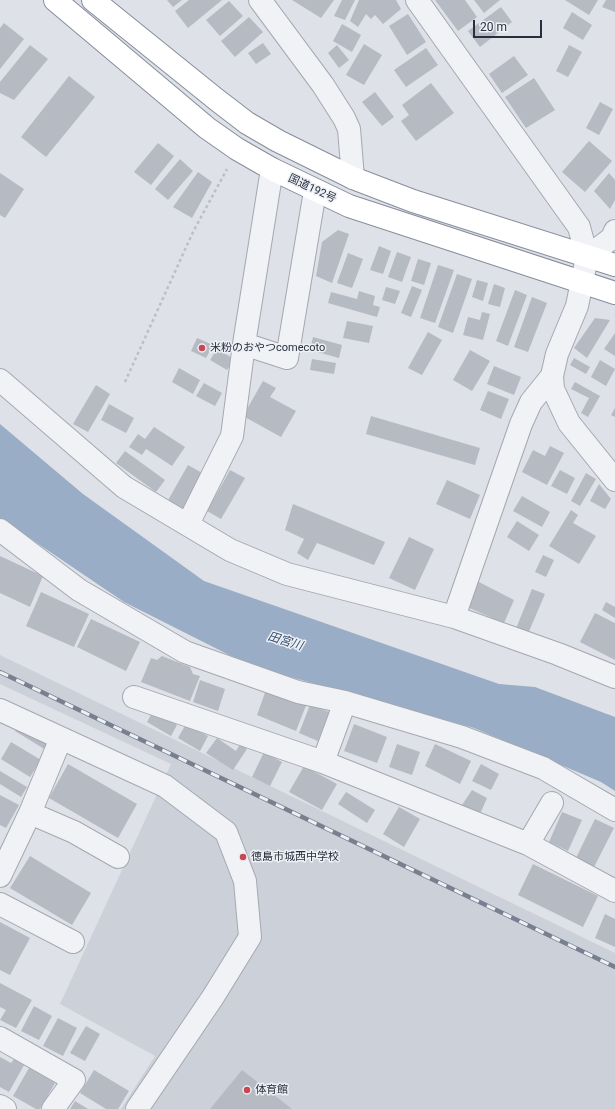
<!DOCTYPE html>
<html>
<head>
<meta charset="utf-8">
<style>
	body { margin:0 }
	#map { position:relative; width:615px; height:1109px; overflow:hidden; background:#dee1e7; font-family:Roboto,sans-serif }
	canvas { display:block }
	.scale { position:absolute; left:473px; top:20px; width:69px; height:18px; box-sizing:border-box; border:2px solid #282e3d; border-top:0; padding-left:5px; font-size:12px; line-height:14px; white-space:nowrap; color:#282e3d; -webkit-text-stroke:3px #edf0f5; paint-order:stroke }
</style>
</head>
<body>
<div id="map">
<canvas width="615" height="1109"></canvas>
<div class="scale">20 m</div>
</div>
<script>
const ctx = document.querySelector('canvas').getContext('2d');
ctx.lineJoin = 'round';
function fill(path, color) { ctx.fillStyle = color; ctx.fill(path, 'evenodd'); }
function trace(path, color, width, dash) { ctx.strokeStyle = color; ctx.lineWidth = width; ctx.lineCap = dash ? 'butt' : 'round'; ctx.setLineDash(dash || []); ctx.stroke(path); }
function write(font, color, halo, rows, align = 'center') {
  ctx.font = font + ' Roboto,"Noto Sans JP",sans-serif'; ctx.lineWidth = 3; ctx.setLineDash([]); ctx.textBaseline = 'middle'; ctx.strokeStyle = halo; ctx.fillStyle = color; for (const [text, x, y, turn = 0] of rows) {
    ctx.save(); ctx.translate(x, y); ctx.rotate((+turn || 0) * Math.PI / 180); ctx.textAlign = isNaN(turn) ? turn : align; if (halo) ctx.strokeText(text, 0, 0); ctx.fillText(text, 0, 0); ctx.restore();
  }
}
fill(new Path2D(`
	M0 655 615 953V1109H121L155 1056 60 1004 171 764 0 684Z`), '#ccd0d9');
fill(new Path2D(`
	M0 424 83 494 204 581 499 684 535 687 615 717V791L601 782 474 728 251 666 124 602 0 518Z`), '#9aadc6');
fill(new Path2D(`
	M167 0H182L173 7Z
	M189 0H222L188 28 175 11Z
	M292 0H334L321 18Z
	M342 0H355L345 20 334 16Z
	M359 0H396L401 9 383 24 375 15 371 19 366 14 358 27 350 21Z
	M435 0H465L477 17 458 31Z
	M474 0H500L484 13Z
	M565 0H598L589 15Z
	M606 0H615V12L602 7Z
	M229 1 243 16 220 36 206 20Z
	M501 7 512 22 480 47 468 31Z
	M572 12 592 25 583 40 563 28Z
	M408 14 426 42 407 55 389 26Z
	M249 17 263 32 235 57 221 41Z
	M4 23 24 39 0 69V28Z
	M342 24 361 35 352 52 333 41Z
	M263 43 271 54 256 64 248 53Z
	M364 44 382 55 364 85 346 75Z
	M30 45 48 59 14 100 0 93V82Z
	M337 45 349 60 339 68 328 53Z
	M569 45 582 52 568 77 556 71Z
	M426 48 438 65 406 87 394 70Z
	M514 56 528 75 502 93 489 74Z
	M69 76 95 97 46 157 21 137Z
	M534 78 555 110 526 128 505 97Z
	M431 83 454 113 416 141 401 121 409 115 402 105Z
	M375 92 394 117 382 126 362 102Z
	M600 102 613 109 599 135 586 128Z
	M589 141 612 161 585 192 562 172Z
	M158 143 174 156 151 185 134 172Z
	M180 159 193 171 168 200 155 189Z
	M198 172 212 182 192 218 173 207Z
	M0 173 24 189 5 218 0 215Z
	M609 173 615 180V200L610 209 594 191Z
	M338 230 349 234 332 283 316 276 322 242Z
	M379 246 391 251 383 274 370 270Z
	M397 252 411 257 402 282 388 277Z
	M348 253 363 259 352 288 337 283Z
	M418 259 431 263 424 285 411 281Z
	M438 265 454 270 435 323 420 318Z
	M457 274 472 279 453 333 438 327Z
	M477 280 488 283 483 301 472 297Z
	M494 284 505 288 500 307 488 304Z
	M412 286 422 290 411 317 401 313Z
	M386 287 400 291 395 304 382 300Z
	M515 290 527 295 508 346 496 341Z
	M359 291 375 296 373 305 380 307 377 317 328 303 331 292 357 299Z
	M532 297 547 303 528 352 514 347Z
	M482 312 490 314 483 340 463 335 468 317 480 320Z
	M595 318 610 320 587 358 574 348Z
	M347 321 373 326 369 343 343 338Z
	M428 332 442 340 422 375 408 368Z
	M615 333V356L604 349Z
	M313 337 342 345 339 358 310 350Z
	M197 338 213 345 206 358 191 351Z
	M217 349 234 359 227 370 210 360Z
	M470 350 490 361 472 391 453 380Z
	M574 358 590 367 586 374 570 365Z
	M312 359 336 363 334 374 310 370Z
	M600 360 615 369 606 386 591 377Z
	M494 366 521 377 514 395 487 384Z
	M179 368 200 380 193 394 172 382Z
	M263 381 276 388 270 397 296 411 281 437 243 416Z
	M575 382 600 396 588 417 581 413 589 398 571 389Z
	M204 383 222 393 215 406 196 396Z
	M96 385 110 394 88 432 73 424Z
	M488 391 509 399 501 419 480 410Z
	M109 404 134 418 126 433 101 420Z
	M615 408V417L611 415Z
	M371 416 480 448 475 465 366 434Z
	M154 427 185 447 172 466 146 449 142 455 129 447 138 434 145 439Z
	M550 446 564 453 547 485 522 472 533 450 545 456Z
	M125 451 165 480 156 492 116 463Z
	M188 465 204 474 182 510 167 502Z
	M230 470 245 478 221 519 207 511Z
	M560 470 575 478 567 494 551 486Z
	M586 473 596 479 580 506 571 501Z
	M447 480 480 495 470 519 436 504Z
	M599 484 611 499 605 509 590 501Z
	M522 496 550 512 542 527 513 511Z
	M293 504 385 542 374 565 317 543 308 560 297 553 304 539 285 530Z
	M571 510 578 515 573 523 596 536 579 564 549 546Z
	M517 521 539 535 529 551 507 537Z
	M409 537 434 549 415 590 389 578Z
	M543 555 554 560 546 577 535 572Z
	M0 556 43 576 30 607 0 593Z
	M477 581 514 600 504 623 467 607Z
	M532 589 545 594 527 636 515 631Z
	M41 592 89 614 74 647 26 626Z
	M606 602 615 607V618L602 610Z
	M595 613 615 623V660L580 642Z
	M91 619 140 642 126 671 77 647Z
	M162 656 190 667 193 674 200 676 190 701 141 682 151 658 157 660Z
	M200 680 225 689 218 711 193 702Z
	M267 687 307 703 296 731 257 715Z
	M310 705 329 712 318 741 299 733Z
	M153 711 177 725 171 736 147 722Z
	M19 724 50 743 46 750 15 731Z
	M186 724 208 736 200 751 178 738Z
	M354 724 387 737 377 763 344 751Z
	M217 738 236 751 240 744 247 749 233 770 206 753Z
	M11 742 41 760 30 777 1 759Z
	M397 744 420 752 412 775 389 767Z
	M435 744 471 761 460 784 425 766Z
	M264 752 282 762 270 786 252 777Z
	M68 764 137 804 118 838 49 798Z
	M481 764 499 774 491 790 472 781Z
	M304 766 337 784 322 810 289 792Z
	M0 771 27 787 21 797 0 784Z
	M472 790 487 798 480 814 462 805Z
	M346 792 375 810 367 823 338 804Z
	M0 795 19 805 6 828 0 825Z
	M399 807 420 819 404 847 383 834Z
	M562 812 582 820 568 851 549 842Z
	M595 819 614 828 594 867 576 858Z
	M30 856 91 893 72 925 10 888Z
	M533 864 598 896 583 927 518 895Z
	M605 914 615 919V947L595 938Z
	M0 922 30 938 10 975 0 970Z
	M0 983 32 1000 16 1028 0 1020 6 1010 0 1007Z
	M34 1006 52 1016 39 1040 21 1031Z
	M58 1018 77 1028 63 1056 43 1046Z
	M86 1026 100 1034 85 1061 70 1053Z
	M0 1057 11 1063 14 1059 24 1065 9 1092 0 1087Z
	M29 1068 55 1083 40 1109H36L13 1096Z
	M94 1070 129 1091 118 1109H106L80 1093Z
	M242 1070 292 1109H210Z
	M75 1101 88 1109H70Z`), '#b6bac3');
const minor = new Path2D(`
	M260 0 323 85 344 118 349 129 353 178
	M417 0 579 227 587 257 577 306 557 354 552 376 553 389 569 423 615 480
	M272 169 244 344 287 358 315 191
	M587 257 612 238 615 231
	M0 380 124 487 230 550 287 574 454 617 558 654 615 677
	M188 524 232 436 244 344
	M0 530 79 590 185 652 298 692 345 702 462 737 543 768 615 810
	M454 617 521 424 531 402 552 376
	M134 697 323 762 528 844 615 891
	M0 710 165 786 226 832 245 881 250 937 213 997 137 1109
	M323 762 345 702
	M30 813 74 832 118 857
	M528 844 552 803
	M0 876 30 813 61 738
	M0 904 73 942
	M0 1038 74 1080 53 1109
	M0 1106 5 1109`);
const highway = new Path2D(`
	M55 0 207 128 237 149 272 169 349 206 615 293
	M93 0 217 100 247 123 278 141 353 178 413 201 615 265`);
trace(minor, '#a4a8b1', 24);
trace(highway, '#868e9d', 24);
trace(new Path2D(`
	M125 382 193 232 227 169`), '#bcbfc5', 2.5, [3, 3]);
trace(minor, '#f0f2f5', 22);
trace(highway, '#fff', 22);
const rail = new Path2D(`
	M0 672 615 967`);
trace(rail, '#788090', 4.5);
trace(rail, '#edf0f5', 3, [9]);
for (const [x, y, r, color] of [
	[202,348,4,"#c84753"],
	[243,857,4,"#c84753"],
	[247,1090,4,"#c84753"]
]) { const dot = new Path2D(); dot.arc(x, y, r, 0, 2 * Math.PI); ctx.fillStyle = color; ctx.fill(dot); trace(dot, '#edf0f5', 1.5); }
write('11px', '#282e3d', '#edf0f5', [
	["国道192号",312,189,25]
]);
write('11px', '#282e3d', '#edf0f5', [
	["米粉のおやつcomecoto",210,348],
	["徳島市城西中学校",251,857],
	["体育館",255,1090]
], 'left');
write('italic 12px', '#344b6f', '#edf0f5', [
	["田宮川",285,642,17]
]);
</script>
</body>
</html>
